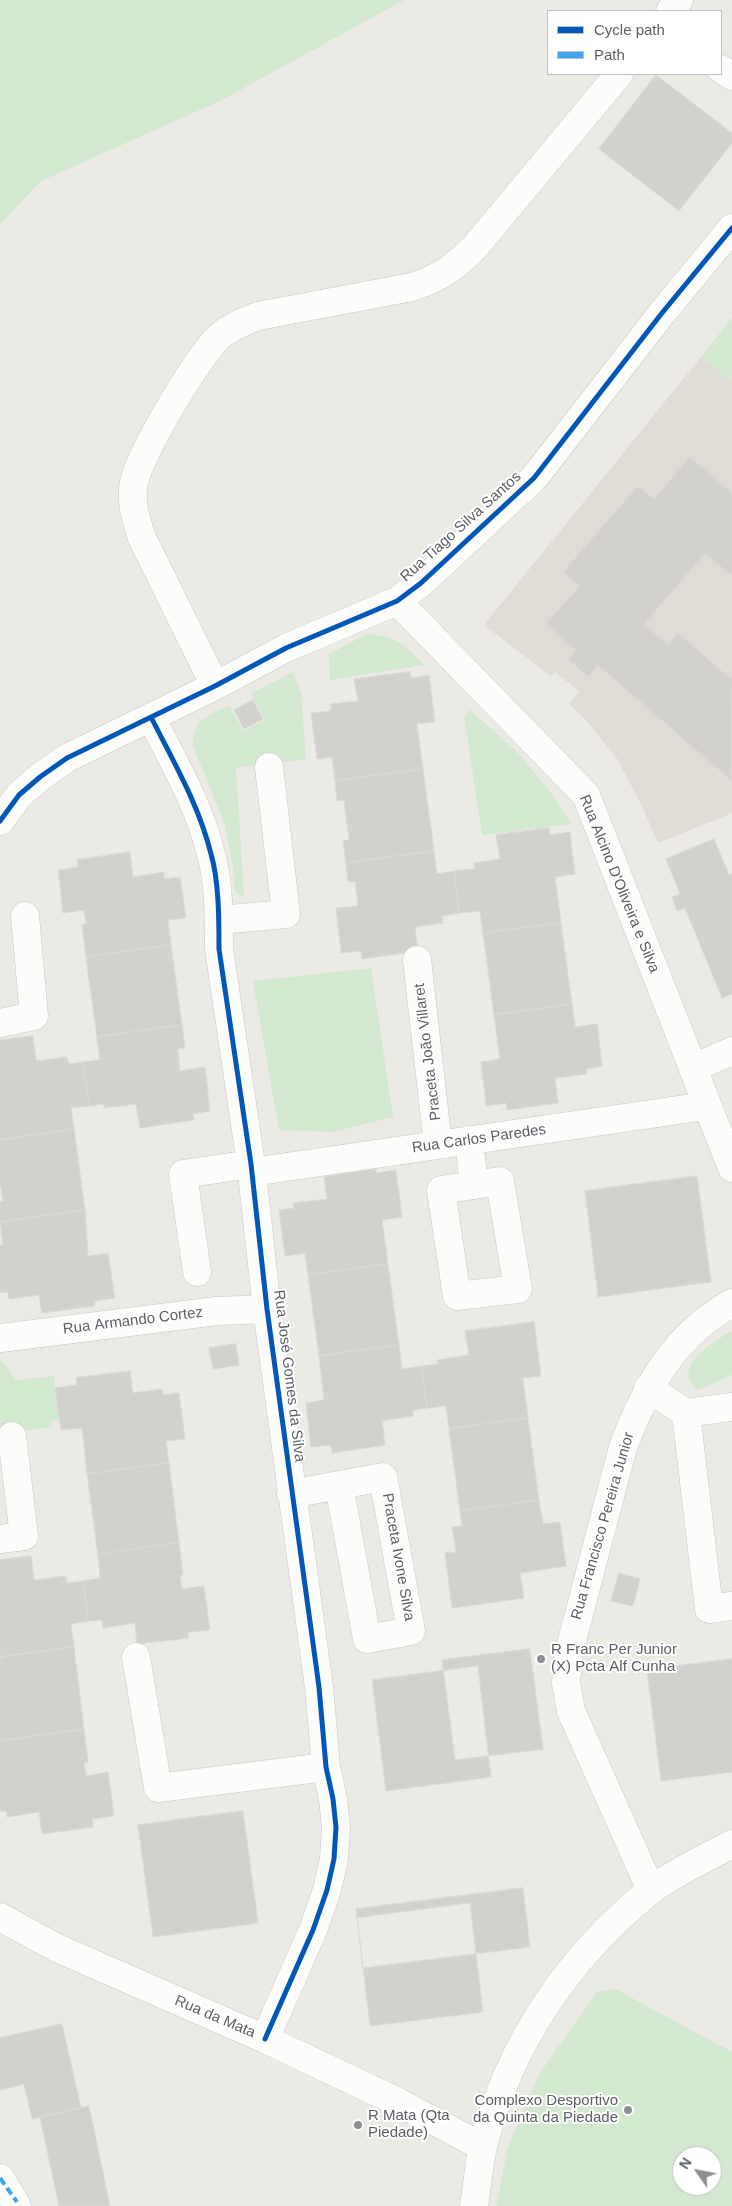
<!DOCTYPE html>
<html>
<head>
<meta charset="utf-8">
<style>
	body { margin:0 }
	#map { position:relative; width:732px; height:2206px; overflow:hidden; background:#ebeae5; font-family:Helvetica,sans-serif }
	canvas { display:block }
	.legend { position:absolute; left:547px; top:10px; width:175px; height:65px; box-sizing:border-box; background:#fff; border:1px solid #bdbfc1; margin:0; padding:6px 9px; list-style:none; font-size:15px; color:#5b5f64 }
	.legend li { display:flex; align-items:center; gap:10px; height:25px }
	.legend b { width:25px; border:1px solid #bdbfc1 }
	.north { position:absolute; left:672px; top:2146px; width:50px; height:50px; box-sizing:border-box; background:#fff; border:1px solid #bdbfc1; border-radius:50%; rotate:303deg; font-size:14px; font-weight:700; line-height:20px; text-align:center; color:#5b5f64 }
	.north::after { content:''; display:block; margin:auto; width:18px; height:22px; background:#8d9091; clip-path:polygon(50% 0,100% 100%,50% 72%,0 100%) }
</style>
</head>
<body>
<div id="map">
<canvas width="732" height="2206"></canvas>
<ul class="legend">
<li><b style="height:6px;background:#0057b8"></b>Cycle path</li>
<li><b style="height:6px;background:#40a5ee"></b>Path</li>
</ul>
<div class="north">N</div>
</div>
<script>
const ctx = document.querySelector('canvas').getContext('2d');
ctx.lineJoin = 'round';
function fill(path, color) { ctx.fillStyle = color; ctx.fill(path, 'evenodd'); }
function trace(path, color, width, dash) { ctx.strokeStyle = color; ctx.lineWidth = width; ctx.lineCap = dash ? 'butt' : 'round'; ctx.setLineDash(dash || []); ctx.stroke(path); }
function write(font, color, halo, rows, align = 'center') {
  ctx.font = font + ' Helvetica,sans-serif'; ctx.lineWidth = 4; ctx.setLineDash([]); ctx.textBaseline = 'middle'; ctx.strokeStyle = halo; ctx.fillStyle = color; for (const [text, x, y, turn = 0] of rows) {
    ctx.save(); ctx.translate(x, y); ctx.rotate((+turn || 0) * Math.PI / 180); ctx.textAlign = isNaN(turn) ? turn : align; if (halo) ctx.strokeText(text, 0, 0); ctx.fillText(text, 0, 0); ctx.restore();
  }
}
fill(new Path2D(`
	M701 357 732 382V813L658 843 641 804 616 757 585 719 569 704 579 691 555 672 551 676 484 625Z`), '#dfdcd5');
fill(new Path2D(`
	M0 0H404L222 100 41 181 0 224Z
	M732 318V382L701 357Z
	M367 634C399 637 402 643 424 665L330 680 329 654Z
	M293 672 301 693 306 759 236 768 244 895H238L234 888 235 879 225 825 193 746C192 719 208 716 229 705L243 731 265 720 251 693Z
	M470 710 518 753 548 789 572 824 482 835 464 716Z
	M371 968 393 1117 333 1132 279 1130 253 981Z
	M732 1331V1375L698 1390C669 1368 713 1342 732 1331Z
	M0 1361H2L16 1380 54 1376 59 1420 51 1421 52 1427 0 1433Z
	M615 1989 732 2052V2206H496L508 2147 540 2073 597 1992ZM682 2156H712V2186H682Z`), '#d2e8cf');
const building = new Path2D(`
	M656 75 732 133V143L679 211 599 149Z
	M690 457 732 493V576L705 553 644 624 668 645 678 633 732 680 731 780 598 665 588 677 568 659 576 650 546 624 580 586 563 572 638 486 654 499Z
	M410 672 411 678 429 675 435 722 417 724 423 769 335 781 332 757 317 759 311 713 331 711V704L358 701 354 679Z
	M253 700 263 719 244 729 234 710Z
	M423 769 434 851 346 863 343 841 349 840 344 800 337 801 335 781Z
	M549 828 550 835 570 832 575 874 555 877 561 923 483 933 480 911 459 913 454 871 475 869 474 863 500 859 496 835Z
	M714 839 729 875 732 873V994L722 998 685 908 677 911 672 897 680 894 666 859Z
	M434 851 437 874 454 871 459 913 442 916 443 923 415 927 418 951 362 959 361 951 341 953 336 908 358 906 355 881 348 882 346 863Z
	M130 852 133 877 164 872V879L180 877 186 918 168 920 171 945 86 957 82 925 86 924 84 910 63 913 58 870 78 867 77 860Z
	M561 923 572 1004 494 1015 483 933Z
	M171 945 182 1025 97 1037 86 957Z
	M572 1004 575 1027 597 1024 602 1066 586 1069 587 1074 555 1078 558 1103 507 1110 506 1103 486 1106 481 1062 500 1059 494 1015Z
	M182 1025 185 1048 178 1049 180 1071 205 1067 210 1111 193 1114 194 1120 140 1128 136 1104 104 1108V1104L89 1106 83 1062 100 1060 97 1037Z
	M33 1036 36 1061 67 1057 69 1064 83 1062 89 1106 71 1108 74 1129 0 1140V1040Z
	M74 1129 85 1210 0 1222V1202L3 1201 0 1183V1140Z
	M376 1169V1173L396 1170 402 1217 382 1220 388 1264 308 1275 305 1253 285 1256 279 1210 294 1208 293 1203 327 1199 324 1177Z
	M697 1176 711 1282 598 1297 585 1191Z
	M85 1210 88 1256 108 1253 115 1298 94 1301 95 1306 42 1313 39 1295 9 1299 8 1292 0 1293V1245H3L0 1222Z
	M388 1264 399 1345 319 1356 308 1275Z
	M534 1322 541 1376 523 1378 528 1418 449 1429 446 1406 427 1408 421 1366 438 1364 437 1360 469 1355 465 1331Z
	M236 1344 239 1365 213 1369 209 1348Z
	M399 1345 402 1369 421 1366 427 1408 413 1410V1416L382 1421 385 1445 332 1453 331 1445 311 1447 306 1403 324 1400 319 1356Z
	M130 1371 133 1393 162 1389 163 1395 179 1393 185 1439 166 1441 169 1463 87 1474 82 1428 61 1430 55 1388 77 1385 76 1378Z
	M528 1418 539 1500 460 1511 449 1429Z
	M169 1463 179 1542 98 1555 87 1474Z
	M539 1500 543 1524 560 1522 566 1566 520 1573 524 1598 452 1608 445 1553 456 1552 452 1527 462 1526 460 1511Z
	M179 1542 183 1575H180L182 1589 204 1586 210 1630 188 1632 189 1638 137 1644 135 1623 103 1628 102 1620 88 1621 83 1581 100 1578 98 1555Z
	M31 1556 34 1580 66 1576 67 1583 83 1581 88 1621 71 1624 74 1647 0 1657V1560Z
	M619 1573 640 1579 633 1606 611 1601Z
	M74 1647 84 1729 0 1741V1657Z
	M530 1649 543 1749 455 1760 442 1660Z
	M732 1659V1772L661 1781 647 1670Z
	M478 1666 491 1777 386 1791 372 1680Z
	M84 1729 88 1762H84L86 1776 108 1772 114 1816 92 1819 93 1827 42 1834 39 1812 7 1817 6 1811H0V1741Z
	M243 1811 258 1923 153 1937 138 1825Z
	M523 1888 530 1947 363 1968 356 1909Z
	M470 1903 483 2012 370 2026 357 1918Z
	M62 2024 81 2108 32 2119 24 2084 0 2090V2038Z
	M89 2106 110 2206H59L40 2117Z`);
fill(building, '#d2d1ce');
trace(building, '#dad9d4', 1);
const minor = new Path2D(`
	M670 11 679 0
	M721 69 732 76
	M397 601 586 795 732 1168
	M215 686 142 538C136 520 130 502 134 482 140 454 199 353 221 335 232 326 245 321 258 316L412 287C440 278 453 268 474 248L619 74
	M151 717C173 761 199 805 211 854 219 881 219 920 219 949L251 1164 267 1309 319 1687 326 1767 333 1799 336 1827 334 1859 327 1890 313 1930 265 2039
	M0 821 19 795 40 777 67 758 215 686 286 648 397 601 421 583 534 478 662 313 732 228
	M219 920 286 914 269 767
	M417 960 438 1145
	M0 1023 34 1016 25 916
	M693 1068 732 1051
	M469 1140 474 1185 500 1181 518 1289 457 1296 441 1190 474 1185
	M252 1172 706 1106
	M197 1272 183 1174 251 1164
	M0 1338 217 1311 267 1309
	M648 1388 686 1413 732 1407
	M686 1413 709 1609 732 1606
	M291 1494 383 1477 411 1631 367 1639 339 1485
	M0 1539 24 1536 12 1436
	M136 1657 158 1788 326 1767
	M651 1890 571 1711 566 1683 569 1652 623 1447C646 1387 673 1336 732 1303
	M0 1917 57 1948 265 2039 398 2102 483 2147
	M0 2178 17 2206
	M474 2206C477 2186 479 2166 483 2146 509 2045 568 1957 650 1891 671 1874 708 1857 732 1844`);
trace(minor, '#c8c8c7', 29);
trace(minor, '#fcfcfb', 28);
trace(new Path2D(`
	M0 2178 17 2202`), '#40a5ee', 4, [8, 4]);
trace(new Path2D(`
	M151 717C173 761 199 805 211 854 219 881 219 920 219 949L251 1164 267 1309 319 1687 326 1767 333 1799 336 1827 334 1859 327 1890 313 1930 265 2039
	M0 821 19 795 40 777 67 758 215 686 286 648 397 601 421 583 534 478 662 313 732 228`), '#0057b8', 5);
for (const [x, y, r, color] of [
	[541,1659,5,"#8d9091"],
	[628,2110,5,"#8d9091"],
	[358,2125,5,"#8d9091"]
]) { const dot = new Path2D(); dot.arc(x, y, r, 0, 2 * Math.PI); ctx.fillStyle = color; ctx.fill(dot); trace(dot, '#fff', 2); }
write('15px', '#5b5f64', '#fff', [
	["Rua Tiago Silva Santos",461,527,-42],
	["Rua Alcino D'Oliveira e Silva",619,884,68],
	["Praceta João Villaret",428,1052,-97],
	["Rua Carlos Paredes",479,1139,-8],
	["Rua Armando Cortez",133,1321,-7],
	["Rua José Gomes da Silva",289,1376,83],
	["Rua Francisco Pereira Junior",603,1526,-74],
	["Praceta Ivone Silva",398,1557,80],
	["Rua da Mata",215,2017,23]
]);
write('15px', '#5b5f64', '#fff', [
	["R Franc Per Junior",551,1650],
	["(X) Pcta Alf Cunha",551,1667],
	["Complexo Desportivo",618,2101,"right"],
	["da Quinta da Piedade",618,2118,"right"],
	["R Mata (Qta",368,2116],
	["Piedade)",368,2133]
], 'left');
</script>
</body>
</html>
